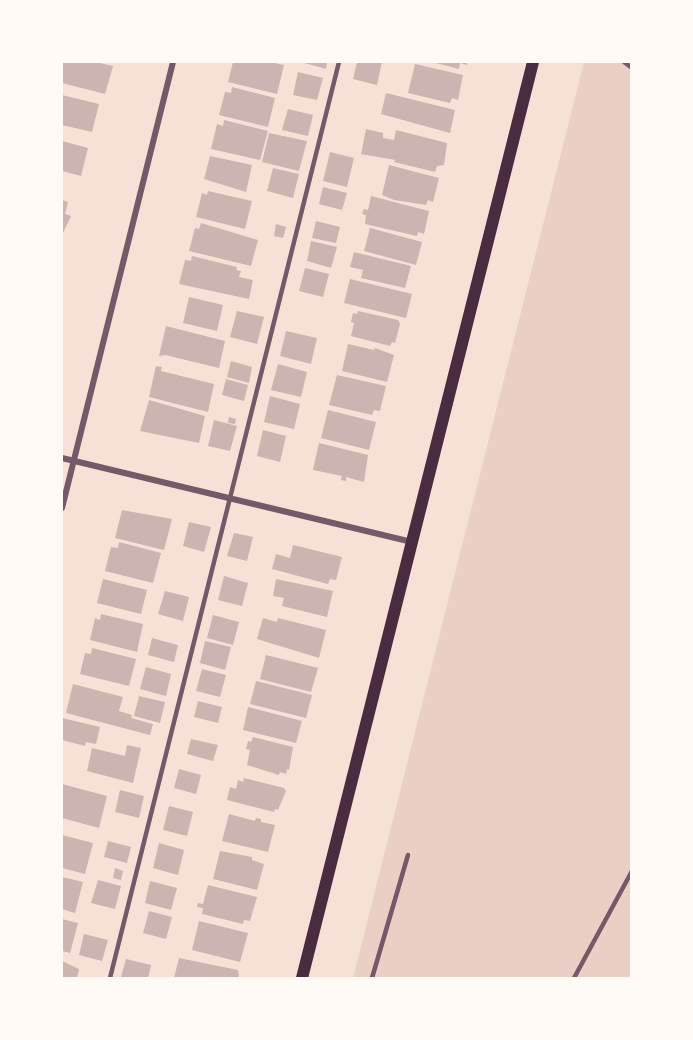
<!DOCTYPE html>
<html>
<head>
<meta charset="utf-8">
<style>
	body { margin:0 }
	#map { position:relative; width:693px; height:1040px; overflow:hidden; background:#f7e1d7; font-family:Georgia,serif }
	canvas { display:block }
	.frame { position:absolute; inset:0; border:63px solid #fffaf5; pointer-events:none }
</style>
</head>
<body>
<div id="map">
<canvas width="693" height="1040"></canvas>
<div class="frame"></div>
</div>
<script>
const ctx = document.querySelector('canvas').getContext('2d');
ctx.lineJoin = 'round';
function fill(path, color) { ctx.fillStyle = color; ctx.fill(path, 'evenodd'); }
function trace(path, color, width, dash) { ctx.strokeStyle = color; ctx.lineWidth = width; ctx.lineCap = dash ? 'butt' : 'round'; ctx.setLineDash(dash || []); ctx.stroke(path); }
fill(new Path2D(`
	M584 62H631V978H353Z`), '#ebcfc5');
fill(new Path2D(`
	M62 62H95L113 66 105 94 62 83Z
	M233 62H270L284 65 277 94 228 82Z
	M301 62H327L326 69Z
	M357 62H382L377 85 353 79Z
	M432 62H467V65L460 63 459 69Z
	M415 64 463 75 458 100 452 98 450 103 408 93Z
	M298 72 323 78 317 100 293 95Z
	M232 87 275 98 268 127 219 115 225 92 231 93Z
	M386 93 455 110 450 133 381 114Z
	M62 95 99 104 92 132 62 125Z
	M288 109 313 115 308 136 282 130Z
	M224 120 268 131 260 160 211 149 217 124 223 126Z
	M366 129 383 133V138L394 140 396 130 447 143 444 165 437 166 435 172 394 162 395 160 361 154Z
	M269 133 307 141 299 171 262 162Z
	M62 141 88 148 81 176 62 171Z
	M330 152 354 158 347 187 323 181Z
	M210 156 252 165 246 192 204 179Z
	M389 165 439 178 433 202 428 200 426 205 394 200 382 195Z
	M273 168 299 174 293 198 267 191Z
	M323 187 347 193 342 210 319 204Z
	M208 191 252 201 245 229 196 217 202 193 207 195Z
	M371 196 429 211 424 234 418 232 417 236 365 224 366 215 362 214 364 209 368 210Z
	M62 200 68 202 65 214 71 216 62 235Z
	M316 221 340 227 336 243 312 238Z
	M201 223 258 240 251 266 189 251 195 228 199 229Z
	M276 224 286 227 283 238 274 236Z
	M370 228 422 242 416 265 364 251Z
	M311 241 337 247 331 268 307 261Z
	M354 252 411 266 405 288 361 278 363 270 350 267Z
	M192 256 237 267 236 270 241 271 239 277 253 280 249 299 179 284 185 260 191 261Z
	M305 268 329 274 323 297 299 291Z
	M350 279 412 294 406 318 344 303Z
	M189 297 223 305 217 331 183 323Z
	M237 311 264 317 257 344 230 337Z
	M358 311 398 320 400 324 395 343 392 342 390 346 351 336 354 323 351 322 353 313 357 314Z
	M166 326 225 341 219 368 165 355 159 356Z
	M286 331 317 338 311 364 280 356Z
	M348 344 374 350 375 348 394 355 387 382 342 371Z
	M231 361 252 367 249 383 227 377Z
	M278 364 307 372 301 397 271 390Z
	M156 366 162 367 161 371 214 384 208 412 149 397Z
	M337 375 386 386 380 411 374 410 372 415 329 405Z
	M226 379 248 385 244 401 222 395Z
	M270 396 300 404 294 429 264 422Z
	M149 400 205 416 199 443 140 431Z
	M328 410 376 422 369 450 321 438Z
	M229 417 236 419 235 424 228 423Z
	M214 420 237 426 230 451 208 446Z
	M263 430 286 436 280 462 257 456Z
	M319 443 368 455 364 482 346 477V481L341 480 342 476 313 470Z
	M122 510 172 519 164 550 115 538Z
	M189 522 211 527 204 552 183 546Z
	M234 533 253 537 247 561 227 556Z
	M119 542 161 553 153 583 105 571 111 547 118 548Z
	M293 545 342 557 336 580 330 579 328 584 272 569 276 554 290 558Z
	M224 576 248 583 242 606 218 600Z
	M103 579 147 590 141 614 97 603Z
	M276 579 333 591 327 617 282 606 284 598 273 596Z
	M165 591 189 597 183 621 158 614Z
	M101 614 143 624 137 652 90 640 95 618 100 620Z
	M213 615 239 622 233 645 207 638Z
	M263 618 277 622 278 618 326 630 319 658 257 639Z
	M152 638 178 645 174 662 148 655Z
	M205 641 231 647 225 670 200 663Z
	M92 648 136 659 129 686 80 674 85 653 91 654Z
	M266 655 318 668 311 692 260 679Z
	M146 667 171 674 166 696 140 689Z
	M202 669 226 675 220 697 196 691Z
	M256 681 312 695 306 718 250 704Z
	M73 684 123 697 119 711 132 715 131 718 153 724 150 735 66 713Z
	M139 696 165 702 160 723 134 716Z
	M198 701 222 707 218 723 194 717Z
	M248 707 302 721 296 743 243 730Z
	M62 718 100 727 96 744 86 742 85 746 62 740Z
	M253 737 293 747 289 770 287 769 286 774 280 772 279 775 247 765 250 750 246 749 248 741 251 742Z
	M191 739 218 745 213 761 187 754Z
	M127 745 141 748 133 783 87 771 92 748 125 756Z
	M179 769 201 775 196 794 174 788Z
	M244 778 284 788 286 791 278 810 275 809 274 812 227 800 230 787 236 789 238 780 243 782Z
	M62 784 107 796 99 828 62 818Z
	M120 790 144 796 139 818 115 812Z
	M169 806 193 812 187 836 163 830Z
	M229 814 255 821 256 818 261 819V822L275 825 268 852 222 841Z
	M62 835 93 843 85 874 62 868Z
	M108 841 131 847 127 863 104 857Z
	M159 843 184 850 178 875 153 868Z
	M220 851 252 857V860L264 864 257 890 213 879Z
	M115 868 123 871 121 880 113 878Z
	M62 877 83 882 75 913 62 909Z
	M98 880 121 886 115 909 91 903Z
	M150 881 177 888 171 910 145 903Z
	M208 885 257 897 250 921 244 920 243 924 202 914 203 908 197 907 198 903 203 904Z
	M149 911 172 917 166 939 143 933Z
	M62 919 78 923 70 953 62 951Z
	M199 921 248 933 240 962 192 950Z
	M84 934 108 940 102 961 79 955Z
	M179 958 238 970 239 978H174Z
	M126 959 151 965 148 978 121 977Z
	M62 961 79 969 77 978H62Z`), '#ccb4b1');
trace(new Path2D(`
	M624 62 632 68
	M110 978 339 62
	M372 978 408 855
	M574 978 632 871`), '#755966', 4.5);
trace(new Path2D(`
	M62 458 412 542
	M62 508 173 62`), '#755966', 6);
trace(new Path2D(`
	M302 978 533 62`), '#4a2c40', 12);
</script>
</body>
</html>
